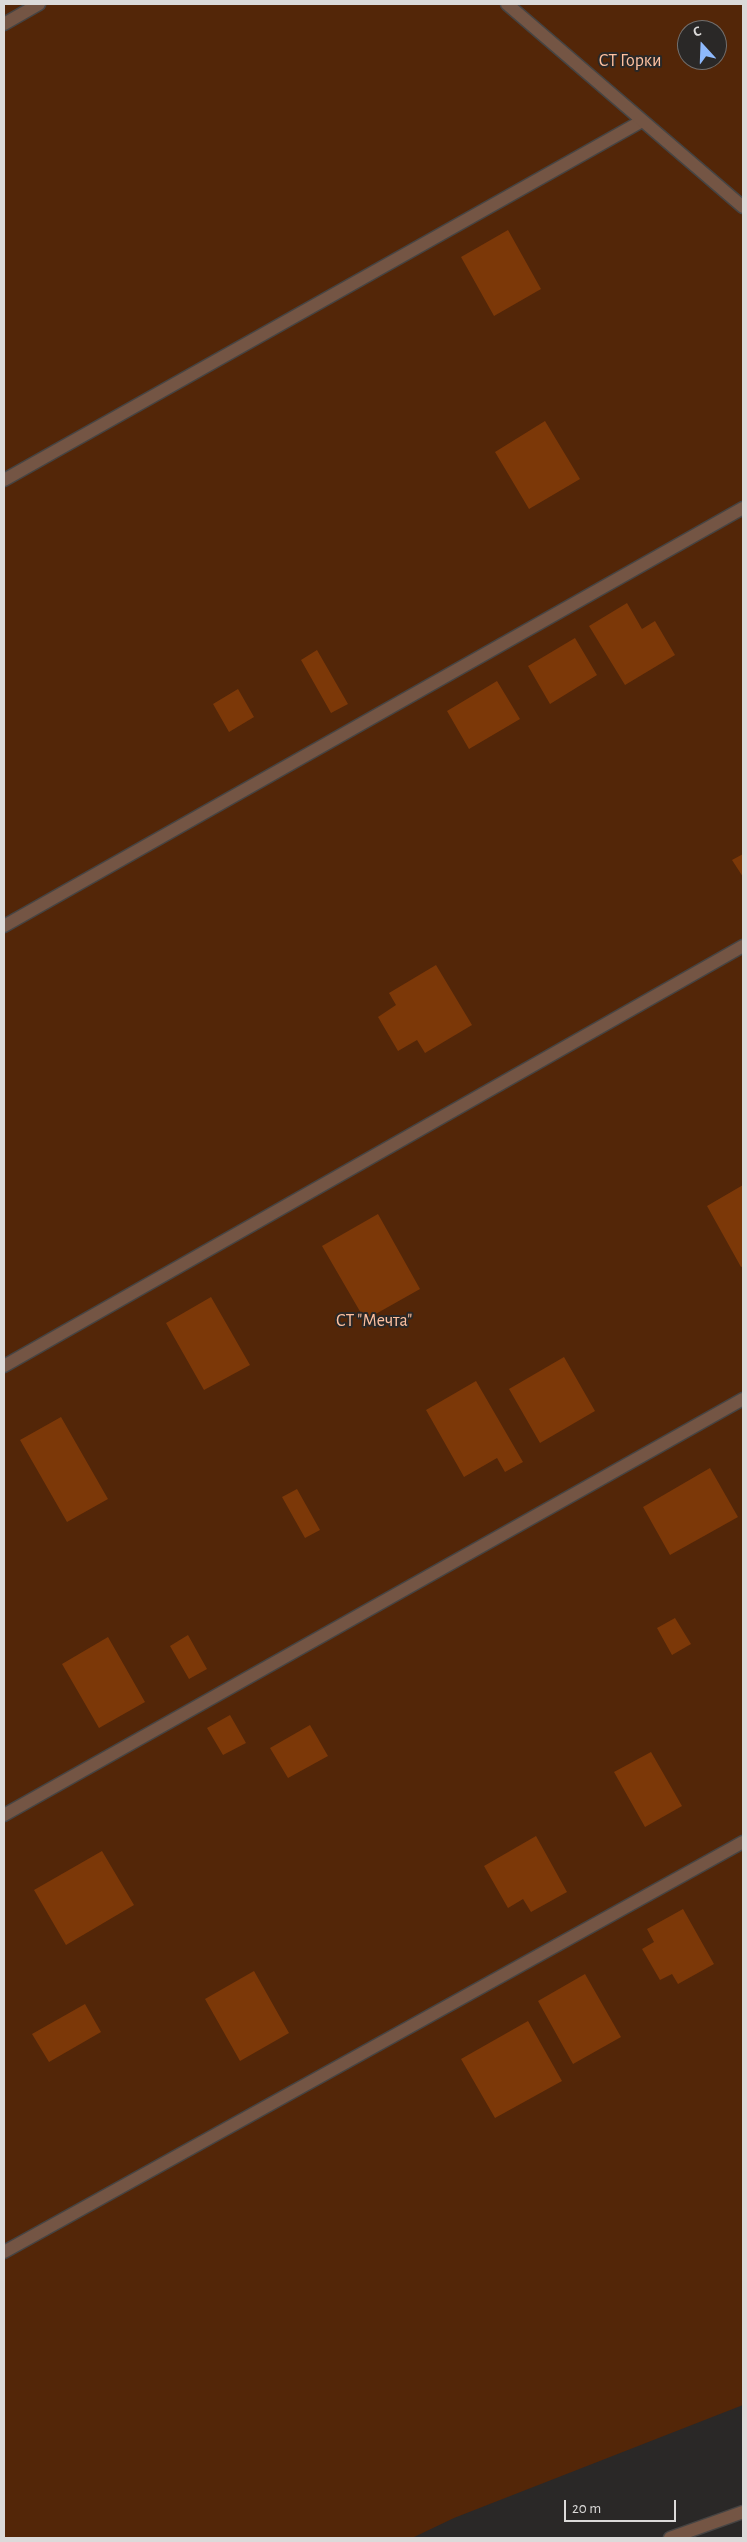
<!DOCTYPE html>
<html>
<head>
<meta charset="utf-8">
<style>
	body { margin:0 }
	#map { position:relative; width:747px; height:2542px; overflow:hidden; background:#2a2827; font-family:"Alegreya Sans",sans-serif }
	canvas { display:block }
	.frame { position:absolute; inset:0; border:5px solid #dbdad9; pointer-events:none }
	.north { position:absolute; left:677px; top:20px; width:50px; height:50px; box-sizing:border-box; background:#2a2827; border:1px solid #716f6e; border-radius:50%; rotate:340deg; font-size:14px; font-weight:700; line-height:20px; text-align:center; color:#dbdad9 }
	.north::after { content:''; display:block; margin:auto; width:18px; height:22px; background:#8eb9fc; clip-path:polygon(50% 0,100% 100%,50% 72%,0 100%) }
	.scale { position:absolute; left:564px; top:2500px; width:112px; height:22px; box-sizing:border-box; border:2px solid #dbdad9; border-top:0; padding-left:6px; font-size:15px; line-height:18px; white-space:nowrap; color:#dbdad9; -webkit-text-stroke:4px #2a2827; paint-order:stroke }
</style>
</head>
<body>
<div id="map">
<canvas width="747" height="2542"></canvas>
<div class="frame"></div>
<div class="north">С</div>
<div class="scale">20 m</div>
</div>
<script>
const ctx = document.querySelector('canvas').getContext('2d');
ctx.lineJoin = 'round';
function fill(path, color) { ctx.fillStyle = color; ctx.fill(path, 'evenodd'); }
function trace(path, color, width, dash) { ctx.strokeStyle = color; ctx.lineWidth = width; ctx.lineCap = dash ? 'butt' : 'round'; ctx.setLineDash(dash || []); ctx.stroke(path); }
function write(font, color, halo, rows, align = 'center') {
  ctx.font = font + ' "Alegreya Sans",sans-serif'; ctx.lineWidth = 4; ctx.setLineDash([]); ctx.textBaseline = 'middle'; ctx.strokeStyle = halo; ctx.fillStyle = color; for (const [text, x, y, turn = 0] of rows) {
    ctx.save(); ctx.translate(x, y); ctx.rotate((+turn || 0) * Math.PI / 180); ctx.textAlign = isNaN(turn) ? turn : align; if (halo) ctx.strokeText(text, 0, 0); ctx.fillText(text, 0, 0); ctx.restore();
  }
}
fill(new Path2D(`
	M4 4H743V2405L454 2518 412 2538H4ZM687 30H717V60H687Z`), '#532608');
fill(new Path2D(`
	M508 230 541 289 494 316 461 257Z
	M545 421 580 479 529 509 495 452Z
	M627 603 642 629 655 621 675 655 625 685 589 626Z
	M575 638 597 675 550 704 528 666Z
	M317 650 348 704 331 713 301 660Z
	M497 681 520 719 469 749 447 711Z
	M238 689 254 717 229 732 213 704Z
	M743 854V877L732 860Z
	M436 965 472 1025 425 1053 417 1040 398 1051 378 1017 396 1005 389 993Z
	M743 1185V1266L741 1267 707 1206Z
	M378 1214 420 1289 365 1320 322 1246Z
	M211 1297 250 1365 204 1390 166 1323Z
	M564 1357 595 1411 540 1443 509 1389Z
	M476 1381 523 1462 505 1472 497 1458 464 1477 426 1410Z
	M61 1417 108 1499 67 1522 20 1440Z
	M710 1468 738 1517 670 1555 643 1507Z
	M297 1489 320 1530 305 1538 282 1497Z
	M675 1618 691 1644 672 1655 657 1628Z
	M188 1635 207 1669 189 1679 170 1646Z
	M108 1637 145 1702 99 1728 62 1664Z
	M230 1715 246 1743 223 1755 207 1728Z
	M310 1725 328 1756 288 1778 270 1748Z
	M651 1752 682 1806 645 1827 614 1772Z
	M536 1836 567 1892 531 1912 523 1899 508 1908 484 1866Z
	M102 1851 134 1905 66 1945 34 1890Z
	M683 1909 714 1964 678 1984 672 1974 660 1980 642 1949 654 1942 647 1929Z
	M254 1971 289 2033 240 2061 205 1999Z
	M585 1974 621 2037 573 2064 538 2001Z
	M85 2004 101 2032 49 2062 32 2034Z
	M528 2021 562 2081 495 2118 461 2059Z`), '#7c3808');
const lane = new Path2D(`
	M4 24 39 4
	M4 480 642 121
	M4 926 743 508
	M4 1366 743 946
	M4 1815 743 1399
	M4 2252 743 1842
	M670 2538 743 2512`);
const street = new Path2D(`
	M507 4 743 207`);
trace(lane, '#464443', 15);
trace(street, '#464443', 15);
trace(lane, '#745544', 12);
trace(street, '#745544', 12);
write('18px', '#fec1a0', '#2a2827', [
	["СТ Горки",630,61],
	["СТ \"Мечта\"",374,1321]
]);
</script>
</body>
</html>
